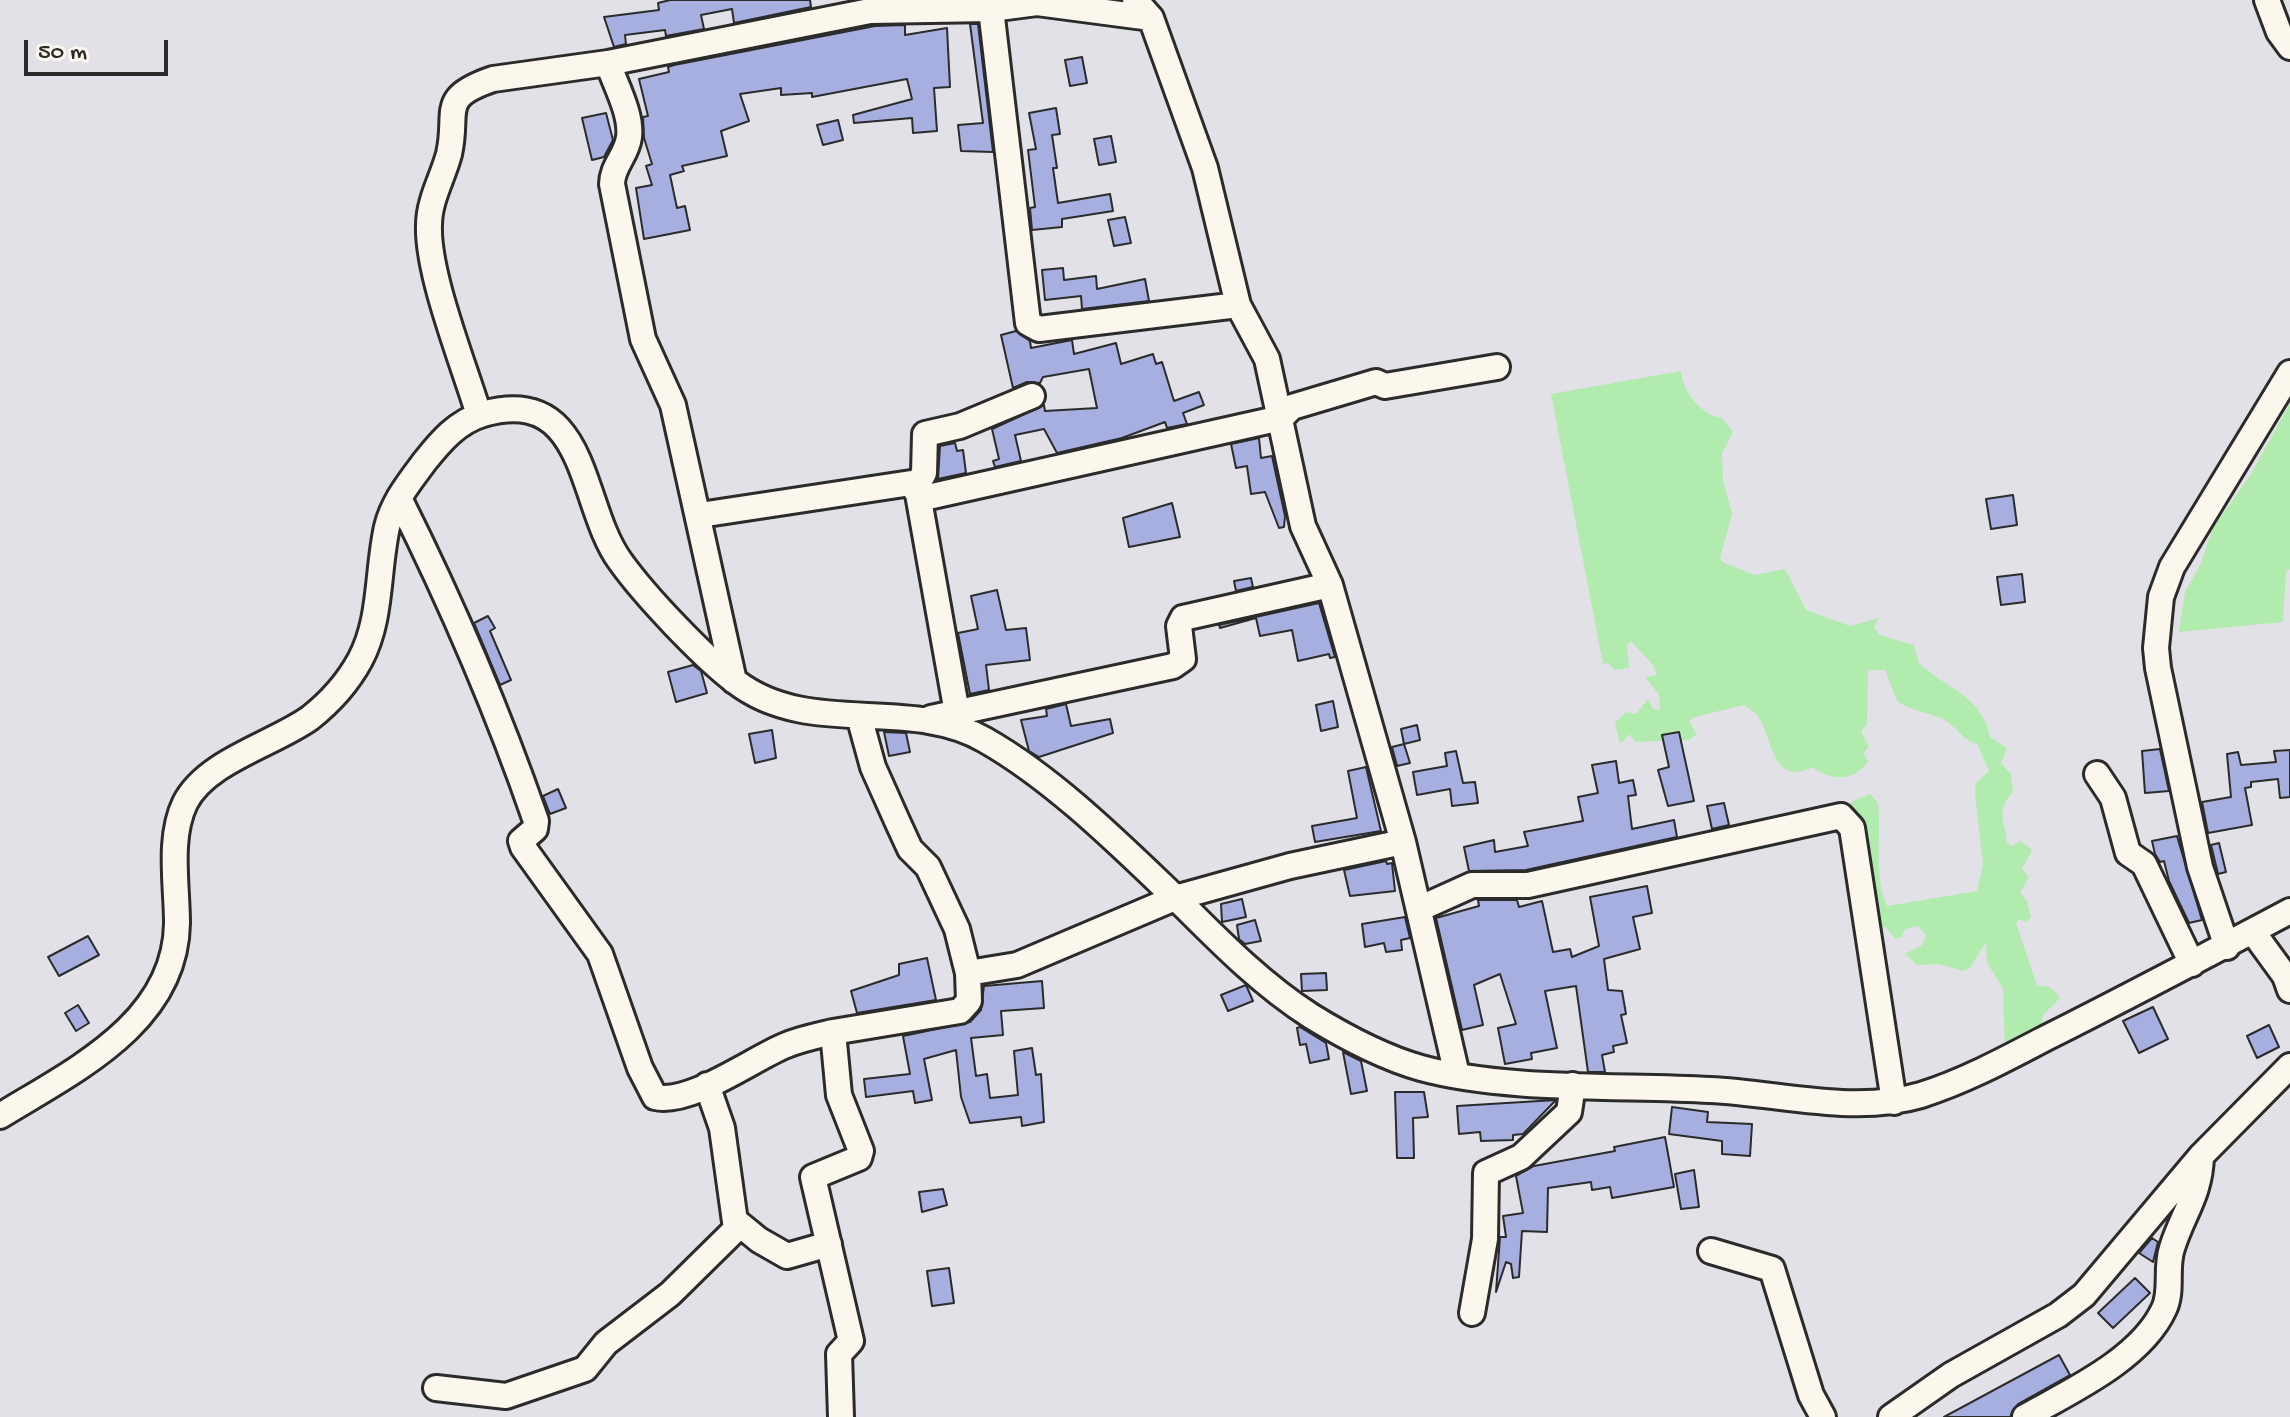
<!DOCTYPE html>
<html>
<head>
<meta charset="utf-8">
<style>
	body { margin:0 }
	#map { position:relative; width:2290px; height:1417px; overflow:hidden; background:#e2e1e8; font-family:"Gochi Hand",sans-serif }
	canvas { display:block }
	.scale { position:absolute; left:24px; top:40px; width:144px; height:36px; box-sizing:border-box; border:4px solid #2b2b2b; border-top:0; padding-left:10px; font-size:24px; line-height:28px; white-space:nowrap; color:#2b2b2b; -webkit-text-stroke:6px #fbf7ec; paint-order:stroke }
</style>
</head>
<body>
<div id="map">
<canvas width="2290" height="1417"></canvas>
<div class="scale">50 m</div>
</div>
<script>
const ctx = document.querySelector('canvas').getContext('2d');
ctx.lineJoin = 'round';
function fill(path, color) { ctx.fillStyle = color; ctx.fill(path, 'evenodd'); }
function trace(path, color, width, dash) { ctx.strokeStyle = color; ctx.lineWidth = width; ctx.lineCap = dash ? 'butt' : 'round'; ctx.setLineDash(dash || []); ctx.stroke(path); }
fill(new Path2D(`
	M1681 371C1683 392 1700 414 1722 418L1733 432 1722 453 1723 480 1732 514 1720 558 1722 562 1754 575 1785 569 1806 610 1850 626 1879 618 1874 627 1879 635 1914 645 1919 663C1946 689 1982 695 1990 737L2007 748 2001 763 2011 774 2013 792C1995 810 2005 820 2007 843L2012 846 2021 841 2032 850 2022 869 2029 877 2020 893 2027 901 2031 917 2026 922 2019 919 2016 923 2037 986 2050 987 2060 998 2043 1015 2041 1033 2005 1054 2003 988 1987 963 1986 942 1970 968 1963 971 1939 964 1917 965 1905 954 1922 945 1926 935 1918 926 1905 929 1902 937 1896 939 1885 927 1877 926 1851 811V802L1870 794 1878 803C1882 836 1873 874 1887 906L1977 891 1983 864 1975 793 1976 783 1989 771 1977 744C1965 742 1957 728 1946 721 1931 712 1912 712 1897 701L1885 670H1868L1867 724 1861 731 1869 747 1863 753 1868 761C1855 782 1830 781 1812 767 1773 788 1772 738 1759 718 1756 712 1749 709 1744 705L1695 717 1689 721 1697 735 1688 740 1635 742 1630 734 1620 744 1615 723 1626 712 1636 714 1648 699 1653 709 1660 710 1659 695 1645 677 1657 675 1653 665 1631 641 1627 645 1629 668 1615 670 1608 663 1603 664 1551 394Z
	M2290 403V569L2286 571 2283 622 2179 632 2185 592 2200 565 2213 528 2251 474Z`), '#b2ebae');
const building = new Path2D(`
	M670 0H810L811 7 734 23 732 9 701 15 704 29 666 36 665 30 625 35 626 44 614 47 604 17 659 10 658 3Z
	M970 24H978L993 152 961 151 958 125 983 123Z
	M905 25V35L947 28 950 87 934 88 937 131 913 133 912 118 854 123 853 115 912 99 907 79 812 97V93L781 95V88L740 94 749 121 721 131 727 156 682 166 684 171 670 175 677 208 685 206 690 230 644 239 636 188 652 185 646 166 652 164 644 138 643 117 648 116 639 79 669 72 668 67 674 65 875 26Z
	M1082 57 1087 83 1070 86 1065 60Z
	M1056 108 1060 134 1052 135 1057 168H1053L1058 203 1110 194 1113 211 1062 219V227L1032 230 1030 208 1035 207 1028 150 1036 149 1029 113Z
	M606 113 613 140 604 157 592 160 582 118Z
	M838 120 843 140 823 145 817 125Z
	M1111 136 1116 162 1099 165 1094 139Z
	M1125 217 1131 243 1114 246 1108 220Z
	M1063 268 1064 280 1096 276 1097 289 1145 279 1149 301 1082 309 1081 296 1045 300 1042 270Z
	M1016 331 1030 341 1031 348 1072 340 1074 354 1116 343 1121 364 1153 354 1156 364 1162 362 1174 401 1199 392 1204 405 1183 413 1187 424 1167 428 1165 422 1122 438 1057 453 1044 429 1015 435 1021 461 995 467 993 461 999 459 992 429 1044 405 1045 411 1097 408 1089 369 1043 377 1040 383 1027 382 1013 388 1001 335Z
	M1259 438 1261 458 1272 456 1285 516 1284 527 1279 528 1265 492 1251 494 1247 466 1236 468 1231 444Z
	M955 443 957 451 963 450 966 473 938 479 940 446Z
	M2013 495 2017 525 1991 529 1986 499Z
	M1172 503 1180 537 1129 547 1123 518Z
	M2022 574 2025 602 2001 605 1997 577Z
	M1251 578 1253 587 1236 591 1234 581Z
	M997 590 1006 630 1026 628 1030 660 986 665 989 690 970 694 958 633 978 629 971 596Z
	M1319 603 1335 657 1330 658 1329 654 1298 661 1292 630 1260 636 1256 618 1220 628 1219 625Z
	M488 616 495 628 490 631 511 680 500 685 474 623Z
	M693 665 701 671 707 693 676 702 668 672Z
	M1333 701 1338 727 1321 731 1316 705Z
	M1066 704 1071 726 1110 719 1113 733 1039 757 1029 751 1021 720 1047 716 1046 709Z
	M1417 725 1420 740 1404 744 1401 729Z
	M772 730 776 758 755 763 749 734Z
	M884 732 906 733 910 752 889 756Z
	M1679 732 1694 801 1668 806 1658 770 1669 767 1662 735Z
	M1404 744 1410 763 1397 766 1392 747Z
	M2160 749 2169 791 2145 793 2142 751Z
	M2290 750V797L2280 798 2278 779 2251 782V787L2245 788 2252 825 2208 833 2202 802 2231 797 2227 754 2238 752 2241 765 2276 762 2274 751Z
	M1456 751 1463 783 1475 782 1478 803 1452 806 1450 789 1417 795 1413 772 1447 766 1445 753Z
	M1616 761 1619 783 1633 780 1636 795 1628 796 1632 829 1674 820 1677 837 1526 870 1469 871 1464 847 1494 840 1495 852 1528 846 1524 832 1583 821 1578 797 1598 793 1592 765Z
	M1366 767 1381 831 1315 842 1312 826 1357 818 1348 771Z
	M558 789 566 808 550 814 543 796Z
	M1724 803 1729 825 1712 829 1707 806Z
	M2177 836 2202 920 2189 923 2169 881 2164 861 2160 862 2155 854 2152 841Z
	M2219 843 2226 872 2218 874 2211 845Z
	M1386 861 1387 864 1392 863 1395 891 1350 896 1344 870Z
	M1647 886 1652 913 1633 917 1640 949 1604 959 1608 990 1622 991 1626 1014 1621 1015 1627 1043 1613 1046 1614 1052 1602 1055 1605 1072H1588L1576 986 1545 991 1557 1048 1531 1053 1532 1059 1505 1064 1498 1028 1516 1024 1500 974 1474 985 1483 1025 1462 1030 1436 918 1479 906 1478 900H1517L1519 907 1542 901 1553 952 1570 949 1572 957 1599 946 1590 897Z
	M1242 899 1246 917 1222 922 1221 904Z
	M1405 917 1410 938 1401 940 1402 950 1386 952 1384 943 1365 947 1362 924Z
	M1255 920 1261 941 1245 944 1239 939 1237 925Z
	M88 936 99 955 59 976 48 957Z
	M927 958 936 1000 857 1013 851 991 899 975V964Z
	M1326 973 1327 990 1302 991 1301 974Z
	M1042 981 1044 1008 1001 1011 1003 1035 971 1038 976 1076 987 1074 990 1098 1018 1095 1014 1051 1032 1048 1036 1075 1041 1074 1044 1122 1022 1126 1021 1117 970 1123 961 1097 956 1050 924 1059 932 1100 915 1103 913 1091 866 1097 864 1079 910 1074 903 1036 970 1022 981 1010 984 986Z
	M1246 985 1253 1001 1228 1011 1221 995Z
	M78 1005 89 1023 76 1031 65 1013Z
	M2153 1007 2168 1039 2139 1053 2123 1021Z
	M2269 1025 2279 1047 2257 1058 2247 1036Z
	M1300 1027 1326 1043 1329 1059 1310 1063 1306 1044 1300 1045 1297 1028Z
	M1343 1052 1361 1061 1367 1091 1351 1094Z
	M1395 1092H1424L1428 1117 1413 1118 1414 1158H1397Z
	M1556 1100 1523 1134 1513 1135V1140L1481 1141 1480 1132 1459 1134 1457 1106Z
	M1672 1107 1708 1112 1707 1122 1752 1124 1750 1156 1722 1154V1141L1669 1134Z
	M1665 1137 1674 1187 1612 1198 1610 1187 1592 1190 1591 1182 1548 1188 1547 1232 1522 1231 1519 1277 1513 1278 1511 1264 1506 1262 1496 1292 1500 1237H1506L1503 1216 1523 1213 1516 1176 1534 1166 1615 1151 1614 1147Z
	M1694 1170 1699 1207 1681 1209 1675 1174Z
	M943 1189 947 1205 922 1212 919 1192Z
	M2152 1238 2158 1242 2153 1262 2139 1253Z
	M949 1268 954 1303 932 1306 927 1271Z
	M2135 1278 2150 1293 2113 1328 2098 1313Z
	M2059 1355 2070 1375 2018 1404 2010 1417H1944Z`);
fill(building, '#a7afe0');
trace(building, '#2b2b2b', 2);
const minor = new Path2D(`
	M1135 0 1151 18 1205 168 1238 305 1267 359 1303 526 1330 585 1403 842 1457 1075
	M2267 0 2279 32 2290 47
	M991 9 1028 323 1039 329 1238 305
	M608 63C615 84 632 114 629 137 627 155 612 166 612 184L643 339 673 405 734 681
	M479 415C464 365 427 274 429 225 429 200 443 177 449 154 459 111 437 98 493 79L608 63 870 11 991 9 1037 3 1151 18
	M916 487 924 473 925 434 960 426 1032 396
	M399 498C451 602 498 711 536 821L535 829 521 841 523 847 600 954 640 1068 655 1097C690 1105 751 1060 784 1046 800 1039 816 1036 833 1032
	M919 499 1281 418 1292 407 1376 382 1385 386 1497 367
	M700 515 911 483 918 494 957 713
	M931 718 1173 666 1183 659 1179 626 1183 618 1330 585
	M2097 774 2113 798 2128 853 2144 864 2192 964
	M1421 908 1472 885H1528L1841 816 1852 828 1894 1102
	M2253 932 2285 976 2290 990
	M2227 947 2200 867 2158 668 2156 648 2161 597 2172 567 2290 373
	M968 973 1017 965 1175 898 1290 866 1403 842
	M0 1116C73 1071 176 1023 177 923 177 885 168 838 185 803 206 761 274 744 310 718 329 703 348 682 360 660 382 619 377 572 387 527 393 502 410 481 425 461 441 441 457 422 483 414 589 384 579 505 620 561 645 596 702 656 736 682 809 738 909 696 985 740 1057 781 1124 849 1184 906 1223 945 1264 986 1311 1016 1345 1037 1382 1057 1421 1068 1505 1091 1621 1085 1710 1090 1779 1093 1853 1115 1921 1095 1965 1081 2006 1059 2046 1038 2128 997 2209 954 2290 911
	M737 1222 759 1240 787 1256 829 1244
	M1711 1251 1772 1269 1811 1395 1823 1417
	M1472 1313 1485 1239 1486 1173 1521 1157 1569 1112 1573 1085
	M436 1388 506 1396 585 1369 606 1343 670 1294 736 1229 722 1128 707 1085
	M841 1417 839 1354 851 1341 813 1177 859 1158 861 1151 839 1095 833 1032 960 1011 969 1001 968 973 957 929 928 867 910 849 898 823 873 767 859 716
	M1891 1417 1951 1375 2058 1315 2084 1295 2201 1156 2290 1066
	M2025 1417C2071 1391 2141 1359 2164 1309 2173 1290 2165 1269 2172 1248 2183 1213 2200 1195 2201 1156`);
trace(minor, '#2b2b2b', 30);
trace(minor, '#fbf7ec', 24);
</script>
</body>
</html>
